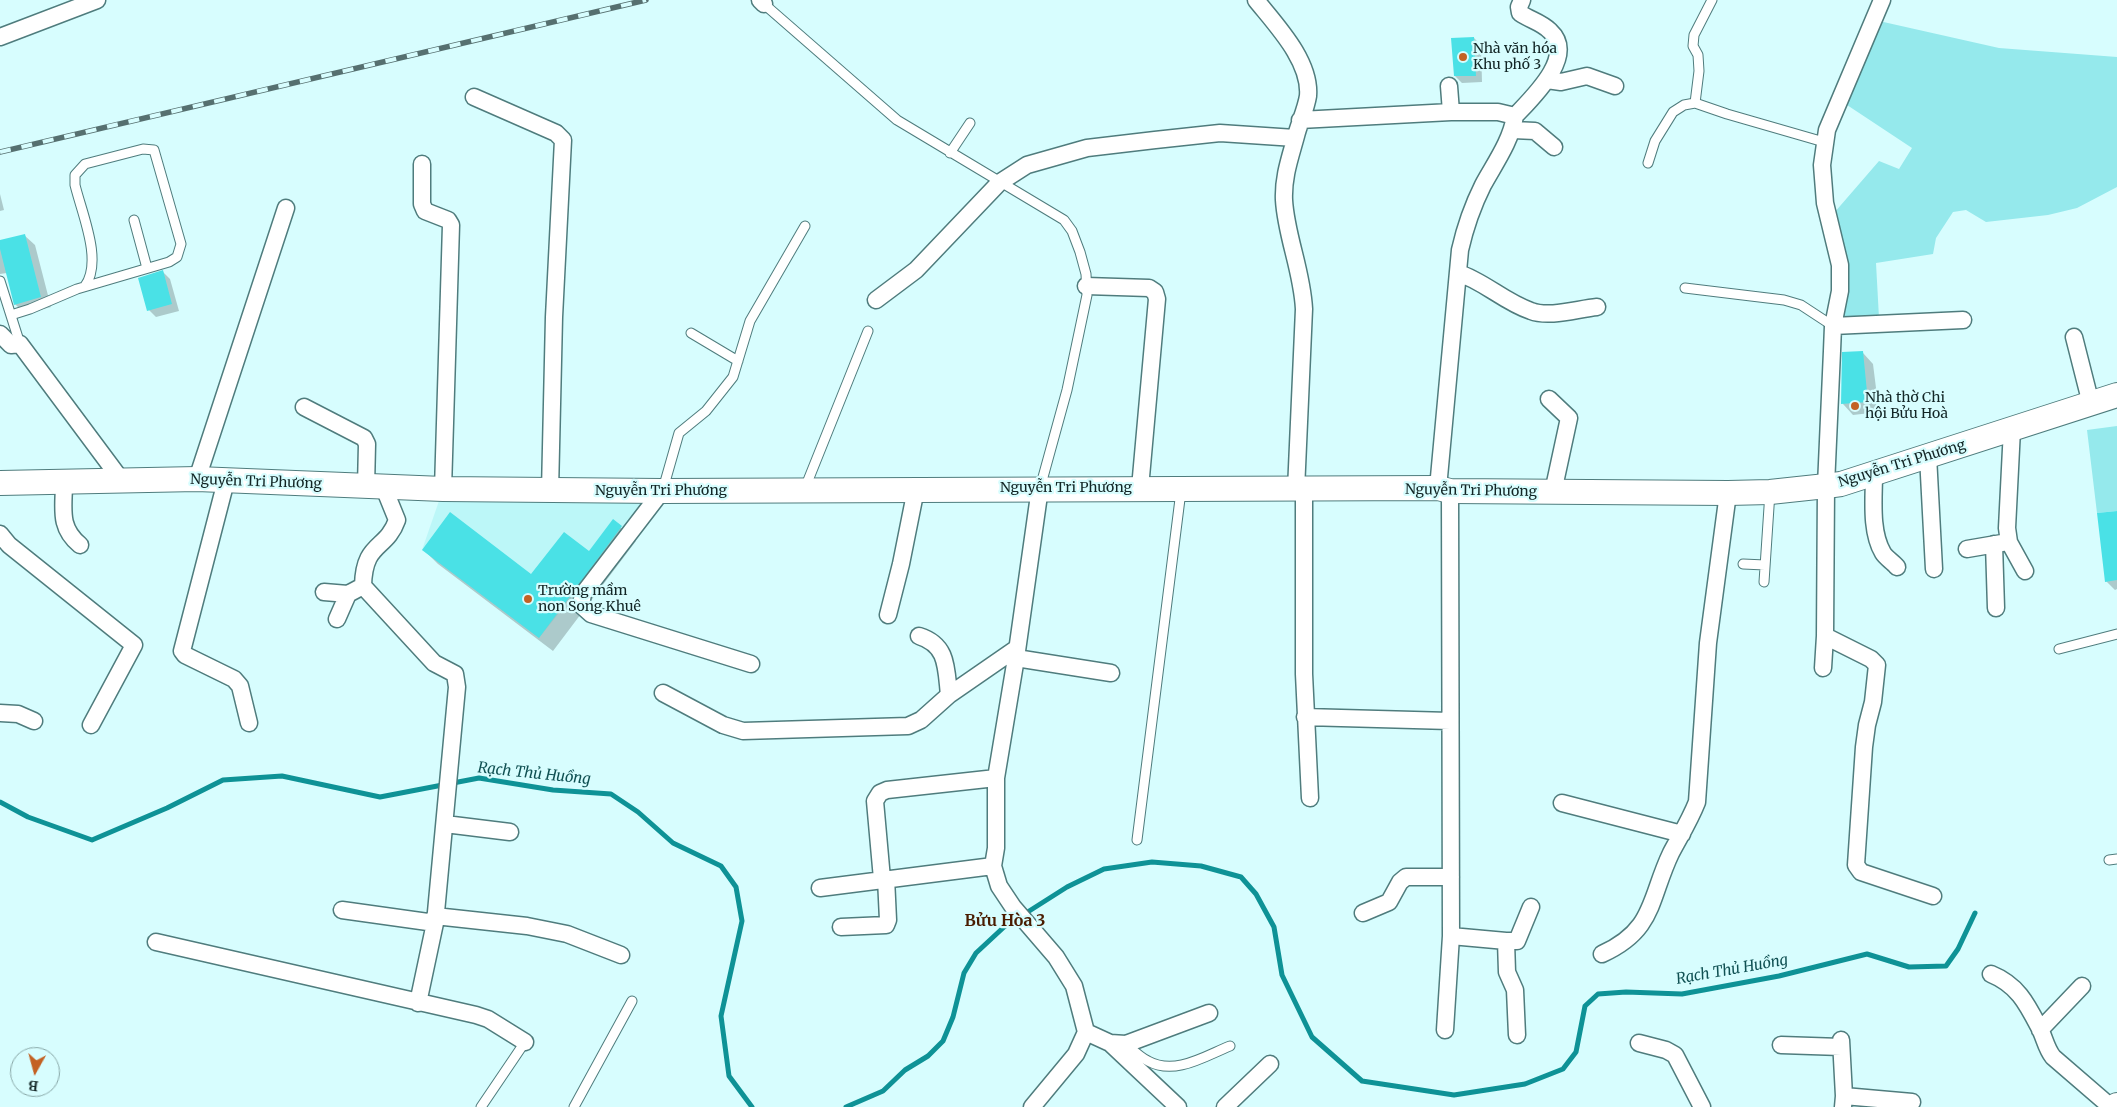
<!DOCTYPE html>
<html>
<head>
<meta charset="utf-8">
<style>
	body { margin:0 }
	#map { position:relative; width:2117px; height:1107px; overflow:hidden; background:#d7fdfe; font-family:Merriweather,serif }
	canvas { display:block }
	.north { position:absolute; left:10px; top:1047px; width:50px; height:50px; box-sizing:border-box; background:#d7fdfe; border:1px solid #88a7a7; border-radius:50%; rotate:187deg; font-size:14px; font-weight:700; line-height:20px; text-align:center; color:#122525 }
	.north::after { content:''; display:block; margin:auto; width:18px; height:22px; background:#c36123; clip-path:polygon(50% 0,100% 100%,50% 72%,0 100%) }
</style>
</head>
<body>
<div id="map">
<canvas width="2117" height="1107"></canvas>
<div class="north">B</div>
</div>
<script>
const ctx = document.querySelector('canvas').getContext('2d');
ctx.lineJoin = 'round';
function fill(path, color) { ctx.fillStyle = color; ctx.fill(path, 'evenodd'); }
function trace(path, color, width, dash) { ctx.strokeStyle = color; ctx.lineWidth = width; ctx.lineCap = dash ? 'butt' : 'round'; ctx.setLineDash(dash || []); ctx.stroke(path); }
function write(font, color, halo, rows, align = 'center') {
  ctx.font = font + ' Merriweather,serif'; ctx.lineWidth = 4.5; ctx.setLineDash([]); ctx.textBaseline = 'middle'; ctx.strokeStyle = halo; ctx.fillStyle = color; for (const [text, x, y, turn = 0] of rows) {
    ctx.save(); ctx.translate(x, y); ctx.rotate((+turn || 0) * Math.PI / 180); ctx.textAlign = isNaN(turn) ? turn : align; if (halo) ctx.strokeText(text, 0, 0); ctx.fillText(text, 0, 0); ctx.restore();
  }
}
fill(new Path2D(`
	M440 498 648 501 539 638 422 550Z`), '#bcf7f8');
fill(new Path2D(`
	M1879 21 1999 48 2117 57V187L2077 208 2048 215 1986 222 1966 210 1953 212 1936 238 1933 254 1876 263 1879 318 1840 320 1834 213 1879 161 1899 169 1912 148 1844 103Z
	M2117 426V511L2097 513 2087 430Z`), '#95e9ec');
fill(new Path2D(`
	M1474 38 1481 45 1482 82 1462 83 1455 76Z
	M0 194 4 210 0 211Z
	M24 235 35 245 51 307 25 314 15 304 7 273 0 274V241Z
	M163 272 170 279 179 311 156 317 149 310Z
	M1843 353H1863L1873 364 1879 412 1853 415 1843 404Z
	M2117 512V589L2115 590 2106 581Z
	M613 521 636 541 553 651 438 564 424 550 531 576 589 553Z`), '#0003');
trace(new Path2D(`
	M0 802 28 817 92 840 167 808 223 780 282 776 380 797 479 778 553 790 611 794 638 812 673 843 721 866 736 887 742 921 721 1016 729 1076 752 1107
	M846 1107 883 1091 905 1070 928 1056 943 1041 953 1017 964 973 976 953 1004 927 1067 887 1104 869 1152 862 1201 866 1241 877 1256 894 1274 927 1282 975 1312 1037 1362 1081 1454 1095 1525 1084 1563 1069 1576 1052 1585 1006 1598 994 1626 992 1682 994 1779 976 1867 954 1909 967 1946 966 1958 949 1975 913`), '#0e9296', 5);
fill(new Path2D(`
	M1474 37 1476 76H1454L1451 38Z
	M25 234 41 297 14 305 0 249V240Z
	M163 270 172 304 147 311 138 278Z
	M1863 351 1868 402 1841 404 1842 352Z
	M2117 511V580L2105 582 2097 513Z
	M450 512 531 574 564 532 589 551 613 519 622 526 539 638 422 550Z`), '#4ae1e6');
const lane = new Path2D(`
	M764 4 897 120 1064 220 1072 231 1080 252 1086 274 1087 295 1067 390 1040 488
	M1695 103 1699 71 1698 55 1693 46 1694 35 1712 0
	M950 153 970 123
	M1648 163 1655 141 1673 112 1684 105 1695 103 1727 114 1824 142
	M134 220 147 268
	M0 281 20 344
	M1685 288 1784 300 1801 305 1833 326
	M11 315 30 309 77 289 169 262 177 257 181 244 154 150 143 149 85 164 75 175V185C82 214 103 261 85 286
	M691 333 738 361
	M805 488 868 331
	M663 489 679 433 706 411 733 377 750 321 805 226
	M1743 564 1765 565
	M1764 582 1770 492
	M2059 649 2117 634
	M1137 840 1181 491
	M2109 860 2117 859
	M1126 1044C1133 1050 1140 1057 1148 1061 1175 1076 1205 1056 1230 1046
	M481 1107 525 1042
	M574 1107 632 1001`);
const street = new Path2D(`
	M760 0 764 4
	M1256 0C1276 25 1311 61 1308 96 1306 109 1299 124 1296 136 1290 158 1283 177 1284 200 1286 236 1302 270 1304 309L1296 490
	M1882 0 1827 130 1822 165 1825 203 1840 265V291L1833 326 1832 351 1826 486 1825 636 1871 659 1877 665 1873 702 1867 725 1864 747 1856 865 1861 872 1933 896
	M0 37 97 0
	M1547 80 1561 82 1587 76 1615 86
	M1449 86 1451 112
	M474 97 556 133 563 140 554 317 550 491
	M1300 120 1451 112H1498L1515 116C1532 98 1577 56 1550 31 1541 22 1530 20 1520 13L1519 7 1522 0
	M1513 130 1535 131 1554 147
	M422 164V204L425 211 448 220 451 225 443 489
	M1458 273C1484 281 1504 302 1531 311 1549 318 1577 309 1597 307
	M1086 286 1149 288 1155 292 1157 299 1140 488
	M876 300 916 270 999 183 1027 165 1087 148 1155 140 1220 133 1295 138
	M1833 326 1963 320
	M0 334 11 345 20 344 122 481
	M2074 337 2091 404
	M1549 399 1569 418 1553 492
	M304 407 364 438 367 444 366 487
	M2012 429 2007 528 2009 542 2025 571
	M1928 456 1934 569
	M1874 473C1874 498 1870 531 1883 553 1886 558 1893 562 1897 567
	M197 479 286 208
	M226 481 182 651 185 655 234 679 240 686 249 723
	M64 482C64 508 58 527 80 545
	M384 488 397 520C386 551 364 541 363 586L434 663 455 674 457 687 435 923 418 1003
	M1438 488 1460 250C1465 228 1473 205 1483 185 1495 163 1511 141 1515 116
	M1304 490V674L1310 798
	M662 491 583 594 581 605 591 614 751 664
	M0 534 9 545 134 645 91 725
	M1994 544 1996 608
	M1967 549 2002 543
	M324 592 348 594 363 586
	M888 615 901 564 916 489
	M337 619 348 594
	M919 636C948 645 946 668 949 695
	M1016 658 1111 673
	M1823 668 1825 636
	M663 693 723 725 743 731 908 726 921 720 949 695 1017 648
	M0 713 18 714 34 721
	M1305 717 1450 721
	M1562 803 1682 834
	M445 824 510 832
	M882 879 875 801 880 793 887 790 996 778
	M820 888 993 866
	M342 910 435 923
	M1363 913 1389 902 1400 882 1406 877H1451
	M435 916 527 926 567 934 621 955
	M841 927 886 925 888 920 886 878
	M1451 936 1506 941 1507 972 1515 990 1517 1035
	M1506 941H1517L1531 907
	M156 942 476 1015 488 1019 525 1042
	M1602 954C1655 930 1649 899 1671 853 1680 836 1690 820 1697 802L1708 643 1728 493
	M1991 974C2018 985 2027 1004 2040 1029 2045 1039 2046 1048 2053 1057L2111 1107
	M1445 1030 1451 936 1450 491
	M2040 1030 2082 986
	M1086 1032 1110 1043 1126 1044 1209 1013
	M1841 1040 1844 1096
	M1110 1043 1178 1107
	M1639 1043 1666 1050 1675 1055 1702 1107
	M1781 1045 1841 1047
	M1032 1107 1076 1054 1086 1032 1074 986 1056 957 1013 907 999 886 993 866 996 848V778L1016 658 1040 488
	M1225 1107 1270 1064
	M1843 1107 1844 1096 1912 1102`);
const secondary = new Path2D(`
	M0 483 197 479 443 489 662 491 1438 488 1450 491 1728 493 1770 492 1826 486 1841 484 2117 395
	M2116 1107 2117 1105`);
trace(lane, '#4f7c7d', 11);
trace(street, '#4f7c7d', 19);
trace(secondary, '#4f7c7d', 26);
trace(lane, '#fff', 9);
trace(street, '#fff', 16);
trace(secondary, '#fff', 24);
const rail = new Path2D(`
	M0 152 646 0`);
trace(rail, '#567070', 5.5);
trace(rail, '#d7fdfe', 4, [11]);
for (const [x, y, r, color] of [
	[1463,57,5,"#c36123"],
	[1855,406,5,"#c36123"],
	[528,599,5,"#c36123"]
]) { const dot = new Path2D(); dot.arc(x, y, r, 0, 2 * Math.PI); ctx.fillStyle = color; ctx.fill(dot); trace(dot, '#d7fdfe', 2); }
write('14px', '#122525', '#d7fdfe', [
	["Nhà văn hóa",1473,49],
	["Khu phố 3",1473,65],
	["Nhà thờ Chi",1865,398],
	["hội Bửu Hoà",1865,414],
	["Trường mầm",538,591],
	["non Song Khuê",538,607]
], 'left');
write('14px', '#122525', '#d7fdfe', [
	["Nguyễn Tri Phương",1902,464,-17],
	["Nguyễn Tri Phương",256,482,2],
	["Nguyễn Tri Phương",1066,488],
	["Nguyễn Tri Phương",661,491],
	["Nguyễn Tri Phương",1471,491,1]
]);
write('italic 15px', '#105153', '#d7fdfe', [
	["Rạch Thủ Huồng",534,774,6],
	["Rạch Thủ Huồng",1732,970,-10]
]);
write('bold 16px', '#4a1c00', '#d7fdfe', [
	["Bửu Hòa 3",1005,921]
]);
</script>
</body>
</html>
